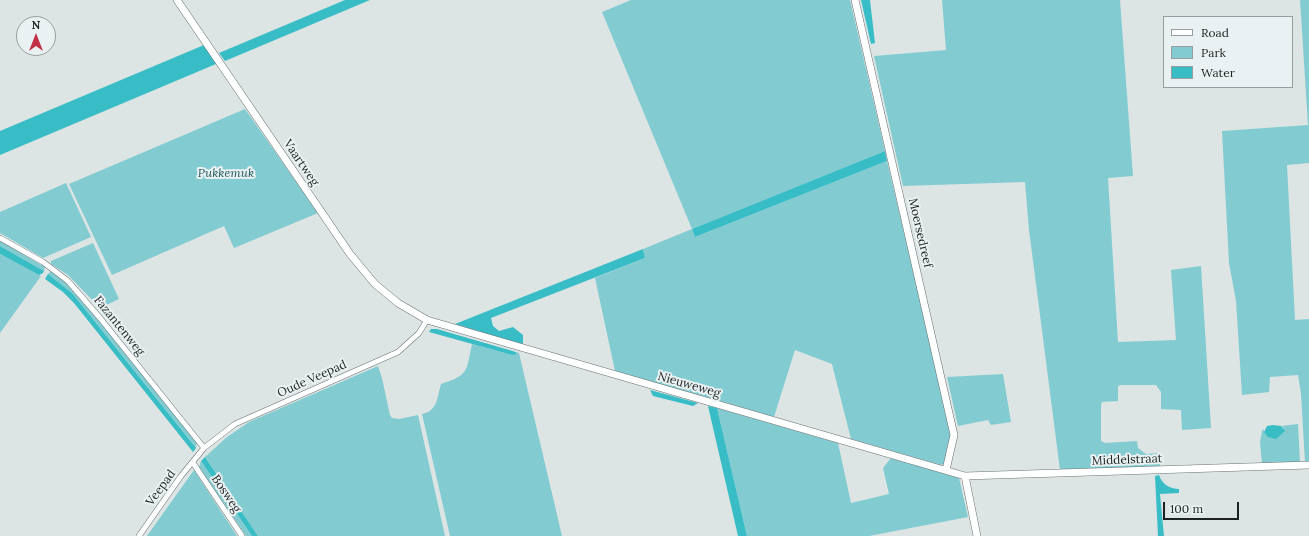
<!DOCTYPE html>
<html>
<head>
<meta charset="utf-8">
<style>
	body { margin:0 }
	#map { position:relative; width:1309px; height:536px; overflow:hidden; background:#dce4e4; font-family:Lora,serif }
	canvas { display:block }
	.legend { position:absolute; left:1163px; top:16px; width:130px; height:72px; box-sizing:border-box; background:#e9f1f2; border:1px solid #989e9e; margin:0; padding:5px 7px; list-style:none; font-size:12px; color:#1e2121 }
	.legend li { display:flex; align-items:center; gap:8px; height:20px }
	.legend b { width:20px; border:1px solid #989e9e }
	.north { position:absolute; left:16px; top:16px; width:40px; height:40px; box-sizing:border-box; background:#e9f1f2; border:1px solid #989e9e; border-radius:50%; rotate:0deg; font-size:11px; font-weight:700; line-height:16px; text-align:center; color:#1e2121 }
	.north::after { content:''; display:block; margin:auto; width:14px; height:18px; background:#c02f46; clip-path:polygon(50% 0,100% 100%,50% 72%,0 100%) }
	.scale { position:absolute; left:1163px; top:502px; width:76px; height:18px; box-sizing:border-box; border:2px solid #1e2121; border-top:0; padding-left:5px; font-size:12px; line-height:14px; white-space:nowrap; color:#1e2121; -webkit-text-stroke:3px #e9f1f2; paint-order:stroke }
</style>
</head>
<body>
<div id="map">
<canvas width="1309" height="536"></canvas>
<ul class="legend">
<li><b style="height:5px;background:#fff"></b>Road</li>
<li><b style="height:11px;background:#82ccd1"></b>Park</li>
<li><b style="height:11px;background:#38bdc5"></b>Water</li>
</ul>
<div class="north">N</div>
<div class="scale">100 m</div>
</div>
<script>
const ctx = document.querySelector('canvas').getContext('2d');
ctx.lineJoin = 'round';
function fill(path, color) { ctx.fillStyle = color; ctx.fill(path, 'evenodd'); }
function trace(path, color, width, dash) { ctx.strokeStyle = color; ctx.lineWidth = width; ctx.lineCap = dash ? 'butt' : 'round'; ctx.setLineDash(dash || []); ctx.stroke(path); }
function write(font, color, halo, rows, align = 'center') {
  ctx.font = font + ' Lora,serif'; ctx.lineWidth = 4; ctx.setLineDash([]); ctx.textBaseline = 'middle'; ctx.strokeStyle = halo; ctx.fillStyle = color; for (const [text, x, y, turn = 0] of rows) {
    ctx.save(); ctx.translate(x, y); ctx.rotate((+turn || 0) * Math.PI / 180); ctx.textAlign = isNaN(turn) ? turn : align; if (halo) ctx.strokeText(text, 0, 0); ctx.fillText(text, 0, 0); ctx.restore();
  }
}
fill(new Path2D(`
	M631 0H850L885 151 692 229 695 237 887 161 952 436 945 463 941 465 851 439 832 364 795 350 774 417 615 371 595 278 645 258 643 249 692 229 602 12Z
	M942 0H1120L1133 176 1108 178 1118 342 1176 340 1171 270 1201 266 1211 428 1182 430 1181 410 1161 409V392L1156 385H1121L1118 386V401L1102 402 1101 405V441L1105 443 1137 441 1138 448 1146 454 1160 453V466L1060 470 1029 230 1025 182 903 186 874 56 946 50Z
	M1300 0H1309V163L1287 165 1295 320 1309 319V462H1305L1301 394 1298 375 1270 377 1269 392 1242 395 1236 301 1229 263 1222 131 1308 125Z
	M245 109 318 213 234 248 224 226 112 275 69 184Z
	M66 183 91 237 43 258 0 233V212Z
	M0 241 45 267 44 271 0 246Z
	M93 243 119 299 100 308 68 275 51 264V261Z
	M0 254 41 276 0 333Z
	M51 271 72 288 197 442 196 448 72 293 48 274Z
	M472 344 512 355 516 352 519 353 562 536H450L422 414C438 411 437 397 441 384 470 375 466 370 472 344Z
	M378 366 382 378 390 415 392 418 399 419 418 415 445 536H258L205 457 227 437 249 422Z
	M1003 374 1011 422 991 425 988 420 958 426 947 377Z
	M717 408 838 443 851 503 889 494 883 468 891 458 959 478 968 517 869 536H747Z
	M1298 424 1300 463 1262 464 1260 442 1262 431 1264 429V432L1284 428 1281 426Z
	M201 461 252 536H246L199 467Z
	M194 470 237 536H147Z`), '#82ccd1');
fill(new Path2D(`
	M345 0H370L225 61 219 53Z
	M861 0H870L875 43 871 44Z
	M204 45 216 64 0 155V131Z
	M885 151 887 161 695 237 692 229Z
	M643 249 645 258 491 318 493 326 499 331 513 327 523 335V345L455 324Z
	M431 329H437L516 352V354L512 355 429 332Z
	M650 390 698 403 693 406 653 396Z
	M708 406 717 408 747 536H738Z
	M1159 475C1162 484 1170 489 1179 489V493L1160 494 1164 536H1158L1155 476Z`), '#38bdc6');
fill(new Path2D(`
	M0 246 44 271 43 273 39 275 0 254Z
	M48 274 72 293 196 448 193 452 74 303 63 292 45 279Z
	M1273 425 1281 426 1285 431 1276 439 1268 437 1264 432 1267 426Z
	M205 457 258 536H252L201 461Z`), '#38bdc5');
const minor = new Path2D(`
	M0 238 43 262 68 281 100 318 204 448
	M193 463 242 536
	M139 536 181 476 204 448 235 424 398 352 419 333 427 320`);
const tertiary = new Path2D(`
	M177 0 350 254 375 284 398 303 427 320 965 476 1309 465
	M855 0 954 435 946 470
	M965 476 977 536`);
trace(minor, '#6b7273', 6);
trace(tertiary, '#6b7273', 8);
trace(minor, '#fff', 5);
trace(tertiary, '#fff', 7);
write('12px', '#1e2121', '#e9f1f2', [
	["Vaartweg",301,163,56],
	["Moersedreef",920,233,77],
	["Fazantenweg",119,326,51],
	["Oude Veepad",312,379,-24],
	["Nieuweweg",689,385,16],
	["Middelstraat",1127,460,-2],
	["Veepad",161,488,-54],
	["Bosweg",226,494,56]
]);
write('italic 12px', '#265b5f', '#e9f1f2', [
	["Pukkemuk",226,174]
]);
</script>
</body>
</html>
